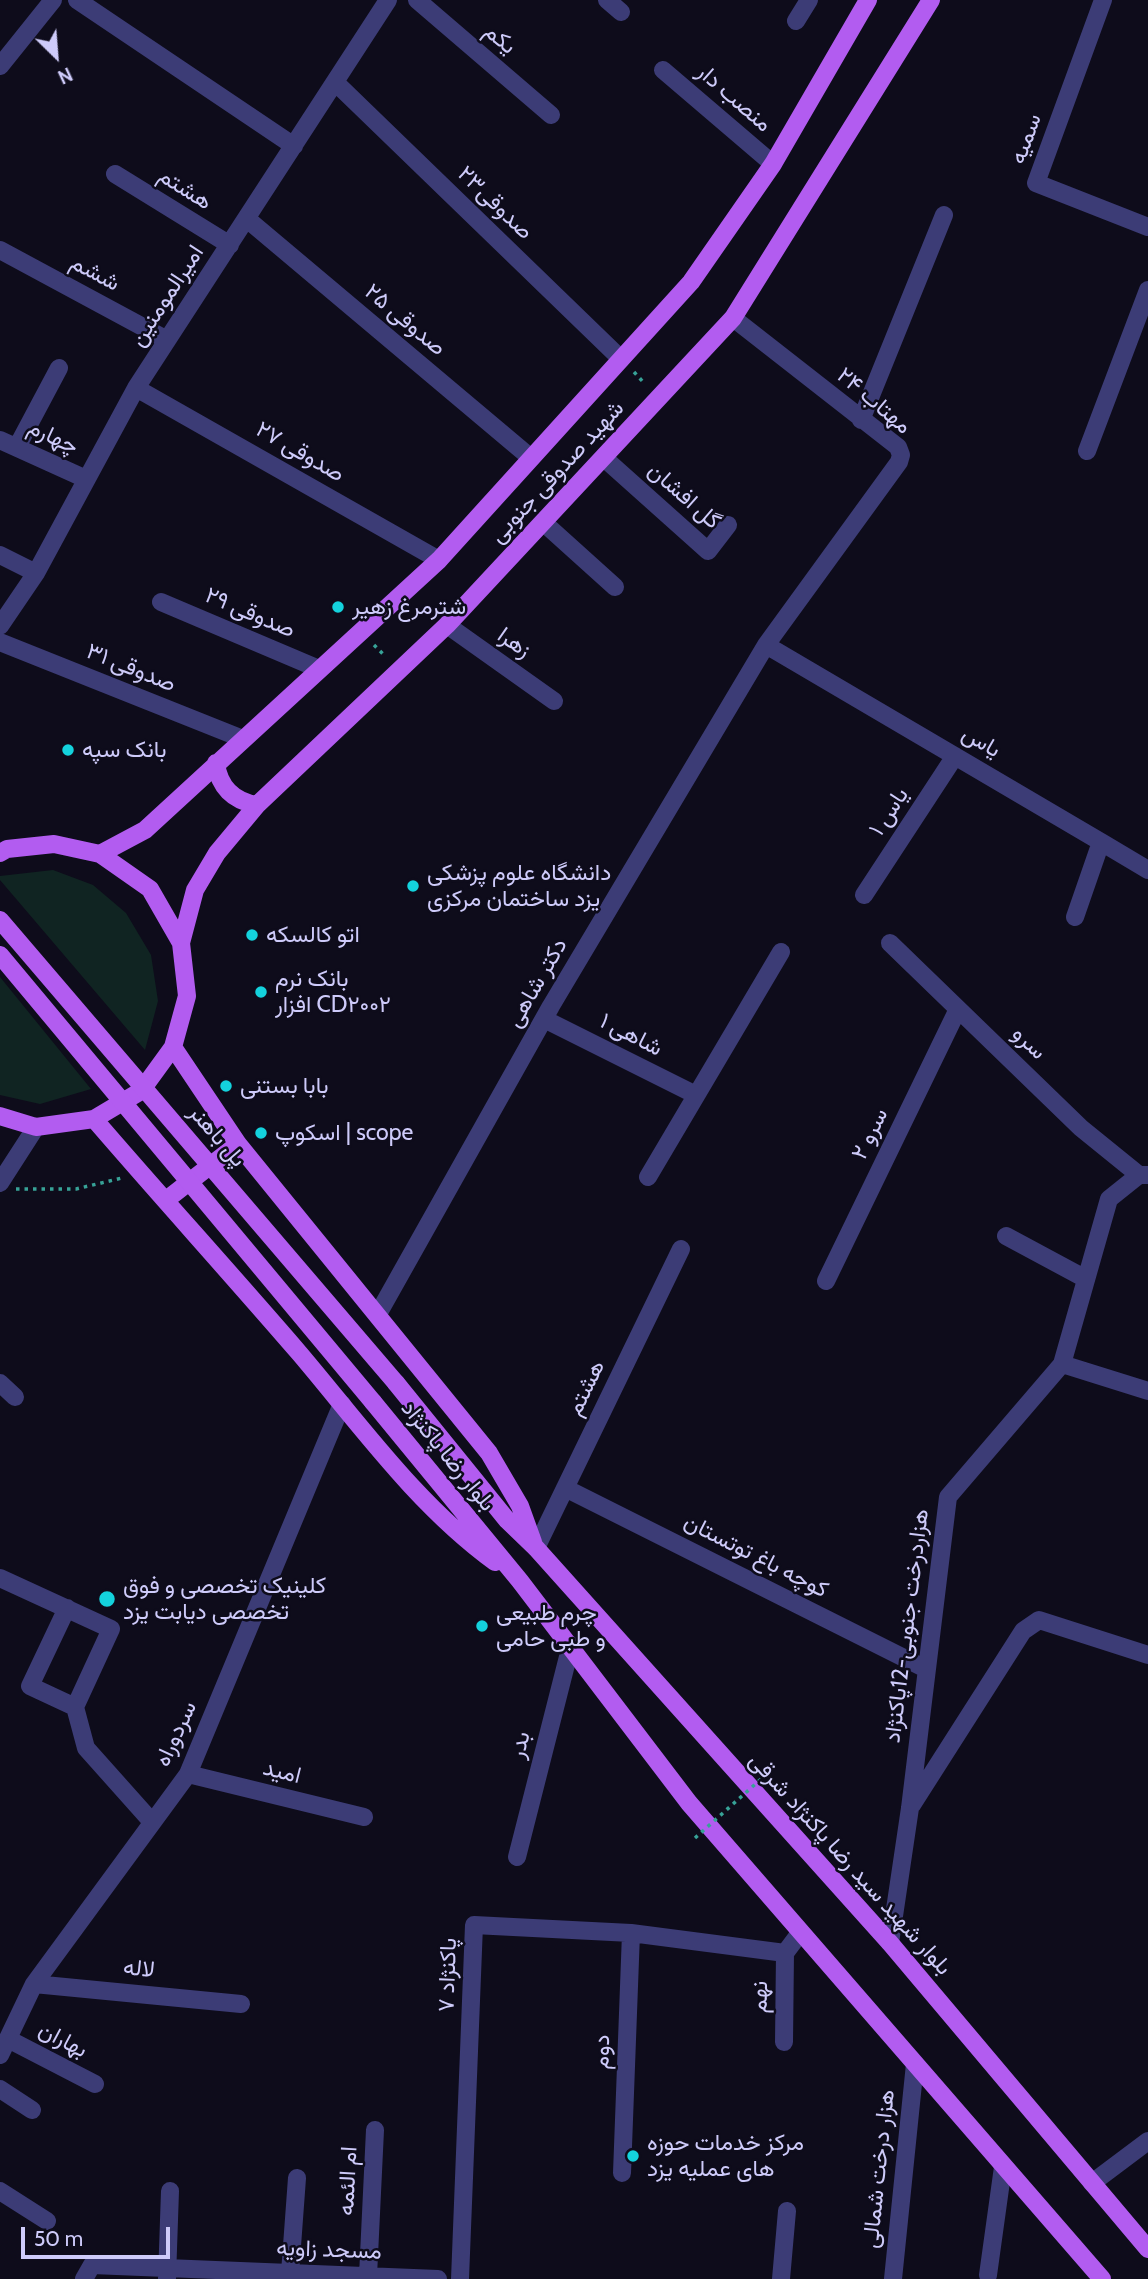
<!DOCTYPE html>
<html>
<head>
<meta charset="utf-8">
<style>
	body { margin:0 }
	#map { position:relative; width:1148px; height:2279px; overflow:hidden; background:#0e0c1b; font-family:Cabin,sans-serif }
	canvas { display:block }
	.north { position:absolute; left:21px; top:21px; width:70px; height:70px; -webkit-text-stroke:5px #0e0c1b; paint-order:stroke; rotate:155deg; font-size:19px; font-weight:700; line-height:28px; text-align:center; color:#cecbfa }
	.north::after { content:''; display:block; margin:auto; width:24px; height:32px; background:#cecbfa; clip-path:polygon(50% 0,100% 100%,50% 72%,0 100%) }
	.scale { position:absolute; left:21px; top:2227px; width:149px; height:32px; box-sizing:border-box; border:4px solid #cecbfa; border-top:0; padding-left:9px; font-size:21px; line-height:24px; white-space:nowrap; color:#cecbfa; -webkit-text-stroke:5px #0e0c1b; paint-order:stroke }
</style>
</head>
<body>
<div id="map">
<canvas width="1148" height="2279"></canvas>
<div class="north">N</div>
<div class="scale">50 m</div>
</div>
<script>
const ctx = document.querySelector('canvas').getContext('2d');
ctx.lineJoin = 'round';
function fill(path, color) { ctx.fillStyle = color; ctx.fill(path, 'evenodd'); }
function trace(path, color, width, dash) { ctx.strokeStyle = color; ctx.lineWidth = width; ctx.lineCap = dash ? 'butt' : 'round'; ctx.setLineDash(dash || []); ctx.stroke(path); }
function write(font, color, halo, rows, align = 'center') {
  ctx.font = font + ' Cabin,Vazirmatn,sans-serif'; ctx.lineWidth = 5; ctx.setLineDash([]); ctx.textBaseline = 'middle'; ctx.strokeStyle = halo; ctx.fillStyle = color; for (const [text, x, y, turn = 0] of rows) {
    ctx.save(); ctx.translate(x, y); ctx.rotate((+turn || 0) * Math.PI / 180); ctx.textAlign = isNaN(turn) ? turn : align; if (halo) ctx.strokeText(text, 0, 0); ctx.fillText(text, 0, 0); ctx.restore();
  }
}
fill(new Path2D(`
	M53 870 93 885 126 913 151 955 158 1001 145 1050 0 880V876Z
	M0 977 91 1089 40 1104 0 1095Z`), '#102422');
trace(new Path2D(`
	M634 372 645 384
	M374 645 386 657
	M16 1189H76L122 1178`), '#37a297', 3.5, [3.5, 5]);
trace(new Path2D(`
	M77 0 294 146
	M417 0 551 115
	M607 0 621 12
	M1103 0 1036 183 1148 227
	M796 21 809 0
	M0 66 53 0
	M663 70 773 164
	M336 83 621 359
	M115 174 230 245
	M247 219 531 458
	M0 250 167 340
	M136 388 439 560
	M861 420 944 215
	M0 440 86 479
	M17 447 59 368
	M1087 451 1148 290
	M604 458 708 551 728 525
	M544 523 615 587
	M0 555 36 573
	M161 602 319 669
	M447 625 554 701
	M0 626 36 573 136 388 388 0
	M0 642 243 739
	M766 645 1101 842 1075 917
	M1101 842 1148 870
	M864 895 955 756
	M890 943 1081 1128 1139 1175
	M544 1019 696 1095
	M648 1177 781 952
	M0 1183 36 1127
	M1006 1236 1086 1279
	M826 1281 958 1009
	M378 1314 551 1006 766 645 899 462 901 455 898 447 733 318
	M1062 1364 1148 1391
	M0 1383 15 1397
	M565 1488 926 1669
	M536 1548 681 1249
	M0 1578 111 1629 75 1707 86 1748 152 1822
	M67 1608 30 1686 75 1707
	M188 1774 364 1817
	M912 1805 1023 1631 1039 1620 1148 1655
	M517 1857 571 1645
	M890 1943 910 1808 948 1497 1062 1364 1109 1199 1139 1175H1148
	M34 1984 241 2004
	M8 2039 95 2084
	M784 2042 785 1953
	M0 2055 34 1984 188 1774 342 1404
	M0 2089 32 2110
	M622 2173 631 1933
	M1092 2183 1148 2141
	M0 2191 47 2221
	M290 2273 297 2178
	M988 2275 1003 2167
	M368 2276 375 2130
	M167 2278 170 2191
	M84 2279 92 2265 438 2279
	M460 2279 474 1925 631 1933 785 1953 800 1933
	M781 2279 787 2211
	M893 2279 915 2064`), '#3c3c76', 18);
trace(new Path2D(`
	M216 763C219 787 233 801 257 805
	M0 853 7 849 54 844 100 854 150 889 181 943 187 996 173 1047 141 1091 94 1119 36 1127 0 1116
	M100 854 145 830 439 560 691 282 773 164 868 0
	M181 943 195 890 217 853 257 805 447 625 733 318 931 0
	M173 1047 238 1144 489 1453 520 1506 533 1542
	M94 1119C162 1198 232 1275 300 1354 361 1426 418 1506 495 1562
	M166 1200 238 1144
	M396 1383 507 1520 536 1548 890 1943 1148 2249
	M373 1402 520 1581 689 1803 1102 2279`), '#b25cf0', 18);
trace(new Path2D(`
	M695 1838 761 1779`), '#37a297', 3.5, [3.5, 5]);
trace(new Path2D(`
	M0 920 396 1383
	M0 955 373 1402`), '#b25cf0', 18);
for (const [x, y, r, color] of [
	[338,607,7,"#14d2dd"],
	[68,750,7,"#14d2dd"],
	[413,886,7,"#14d2dd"],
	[252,935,7,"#14d2dd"],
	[261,992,7,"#14d2dd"],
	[226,1086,7,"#14d2dd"],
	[261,1133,7,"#14d2dd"],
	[107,1599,9,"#14d2dd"],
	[482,1626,7,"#14d2dd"],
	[633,2156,7,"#14d2dd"]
]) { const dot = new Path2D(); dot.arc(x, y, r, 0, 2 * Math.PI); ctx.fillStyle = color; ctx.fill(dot); trace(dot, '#0e0c1b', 2.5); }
write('23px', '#cecbfa', '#0e0c1b', [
	["یکم",500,39,40],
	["منصب دار",734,98,41],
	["سمیه",1026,139,-70],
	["هشتم",185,189,32],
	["صدوقی۲۳",495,203,44],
	["ششم",95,273,28],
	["امیرالمومنین",167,296,-57],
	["صدوقی ۲۵",405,320,40],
	["مهتاب ۲۴",874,401,40],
	["چهارم",53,437,25],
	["صدوقی ۲۷",300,452,30],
	["شهید صدوقی جنوبی",557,472,-47],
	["گل افشان",684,496,41],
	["صدوقی ۲۹",250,613,23],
	["زهرا",514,643,35],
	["صدوقی ۳۱",131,668,22],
	["یاس",981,742,30],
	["یاس ۱",889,812,-57],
	["دکتر شاهی",537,983,-60],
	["شاهی ۱",631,1035,27],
	["سرو",1029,1043,44],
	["سرو ۲",870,1134,-64],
	["پل باهنر",217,1136,49],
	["هشتم",586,1388,-64],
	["بلوار رضا پاکنژاد",448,1456,51],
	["کوچه باغ توتستان",756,1556,27],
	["هزاردرخت جنوبی-12پاکنژاد",907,1626,-83],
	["سردوراه",176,1734,-65],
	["بدر",520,1745,-76],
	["امید",282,1772,14],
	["بلوار شهید سید رضا پاکنژاد شرقی",850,1864,48],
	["لاله",139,1969,6],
	["پاکنژاد ۷",448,1975,-88],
	["نهم",760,1997,-89],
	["بهاران",63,2040,28],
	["دوم",602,2052,-88],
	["هزار درخت شمالی",879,2169,-84],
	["ام الئمه",348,2181,-87],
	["مسجد زاویه",329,2250,2]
]);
write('23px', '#cecbfa', '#0e0c1b', [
	["شترمرغ زهیر",352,607],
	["بانک سپه",82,750],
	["دانشگاه علوم پزشکی",427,873],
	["یزد ساختمان مرکزی",427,899],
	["اتو کالسکه",266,935],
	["بانک نرم",275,979],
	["افزار CD۲۰۰۲",275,1005],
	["بابا بستنی",240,1086],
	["اسکوپ | scope",275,1133],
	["کلینیک تخصصی و فوق",123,1586],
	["تخصصی دیابت یزد",123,1612],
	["چرم طبیعی",496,1613],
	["و طبی حامی",496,1639],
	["مرکز خدمات حوزه",647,2143],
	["های عملیه یزد",647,2169]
], 'left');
</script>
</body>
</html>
